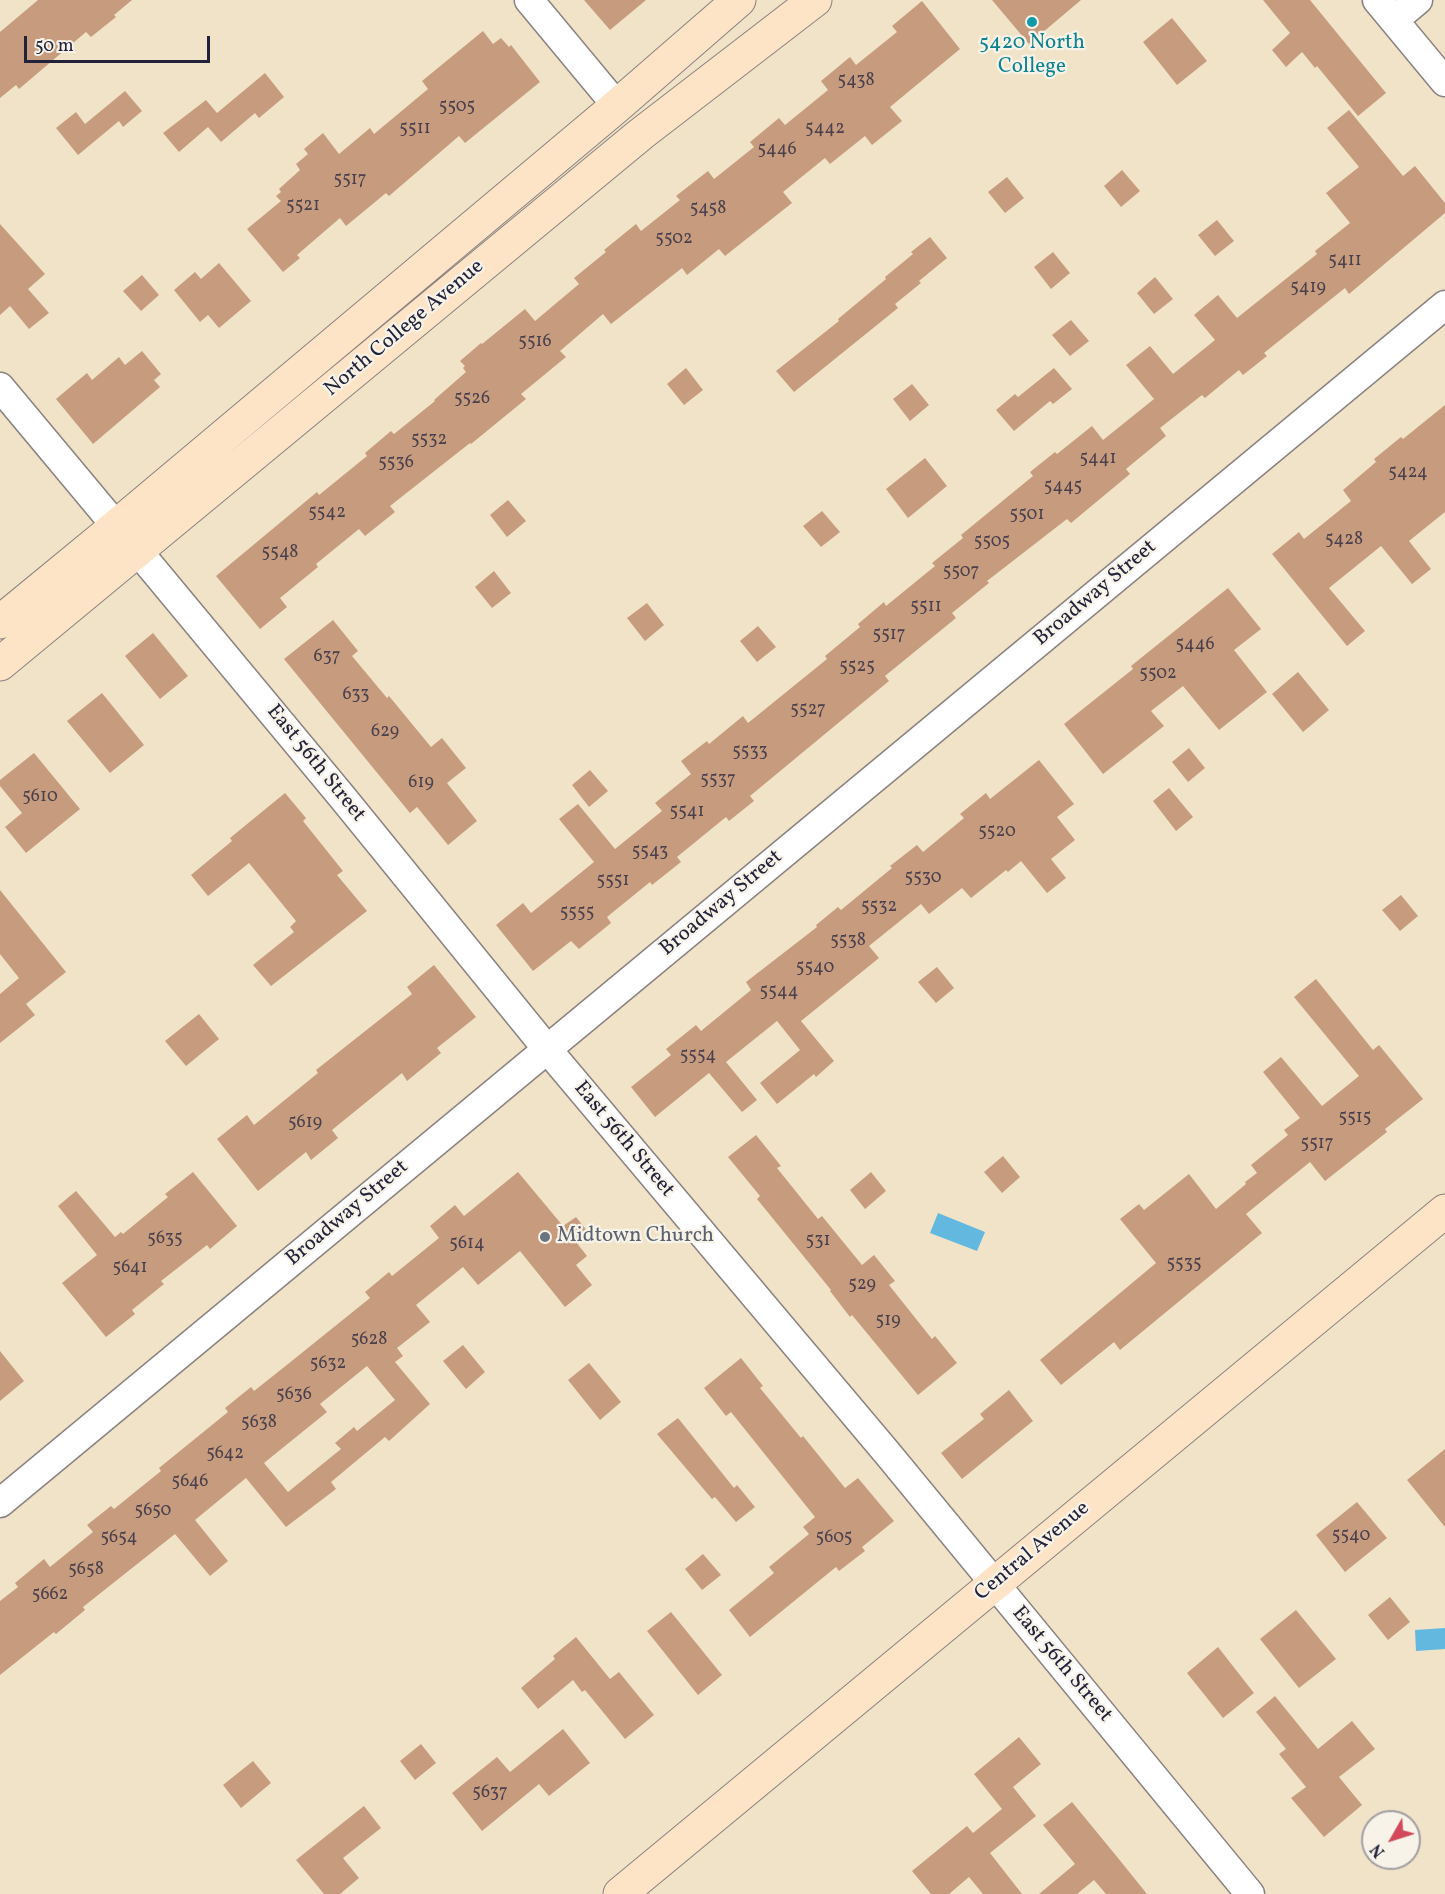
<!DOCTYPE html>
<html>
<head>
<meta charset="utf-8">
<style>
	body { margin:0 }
	#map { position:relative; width:1445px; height:1894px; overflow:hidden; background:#f1e3c7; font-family:Vollkorn,serif }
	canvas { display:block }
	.north { position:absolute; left:1361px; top:1810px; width:60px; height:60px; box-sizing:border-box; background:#f7f3e8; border:2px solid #a29fa3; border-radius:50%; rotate:231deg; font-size:16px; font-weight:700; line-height:24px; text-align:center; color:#22223b }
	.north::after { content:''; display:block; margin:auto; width:21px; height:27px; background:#d1495b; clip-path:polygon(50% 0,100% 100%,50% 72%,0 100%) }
	.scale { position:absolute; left:24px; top:36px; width:186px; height:27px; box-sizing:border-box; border:3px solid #22223b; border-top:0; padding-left:8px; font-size:18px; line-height:21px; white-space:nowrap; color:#22223b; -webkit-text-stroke:4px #f7f3e8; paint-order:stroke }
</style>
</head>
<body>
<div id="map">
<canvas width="1445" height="1894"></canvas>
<div class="north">N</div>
<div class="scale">50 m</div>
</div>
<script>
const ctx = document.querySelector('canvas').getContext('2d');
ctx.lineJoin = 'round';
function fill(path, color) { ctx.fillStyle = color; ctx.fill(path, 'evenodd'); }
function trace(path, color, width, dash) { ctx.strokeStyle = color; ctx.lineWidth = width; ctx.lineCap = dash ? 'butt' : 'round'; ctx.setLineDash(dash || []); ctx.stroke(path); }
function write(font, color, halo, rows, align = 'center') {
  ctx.font = font + ' Vollkorn,serif'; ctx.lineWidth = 4.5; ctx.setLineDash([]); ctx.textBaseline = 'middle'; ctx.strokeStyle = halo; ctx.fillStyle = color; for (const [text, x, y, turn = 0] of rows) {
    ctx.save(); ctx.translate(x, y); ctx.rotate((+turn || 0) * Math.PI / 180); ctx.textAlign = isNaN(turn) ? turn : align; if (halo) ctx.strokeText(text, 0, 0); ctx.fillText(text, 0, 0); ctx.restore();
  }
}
fill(new Path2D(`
	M938 1213 985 1232 977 1251 930 1233Z
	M1445 1628V1649L1416 1651 1415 1630Z`), '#63b8e0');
fill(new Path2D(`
	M38 0H132L114 15 116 17 91 37 86 32 19 89 16 85 0 98V32Z
	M584 0H646L610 30Z
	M992 0H1081L1029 44Z
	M1263 0H1310L1386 93 1358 116 1317 66 1315 68 1302 52 1286 67 1272 50 1290 33Z
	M922 1 960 49 890 107 902 121 872 145 865 136 830 164 825 158 783 192 792 203 725 256 719 249 687 275 682 268 611 324 603 314 560 351 566 357 521 394 526 399 471 444 470 443 390 506 395 512 365 536 359 529 316 564 318 567 280 598 287 607 260 629 216 576 317 492 319 495 367 456 365 453 391 431 394 434 435 401 434 400 466 372 463 368 465 366 460 361 481 343 482 344 525 309 535 321 579 284 574 278 606 252 604 250 636 224 641 231 680 200 676 196 708 171 714 179 754 147 750 142 779 118 785 125 828 90 821 81 850 57 856 65 897 32 892 26Z
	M1172 18 1207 61 1177 85 1143 42Z
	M483 31 493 44 501 38 509 47 511 45 540 82 465 143 459 136 389 196 386 193 346 226 340 218 297 255 300 258 283 272 247 229 281 201 276 196 281 192 279 189 300 170 296 164 308 154 304 149 323 133 339 154 370 128 374 134 428 89 422 81Z
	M265 73 284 97 259 118 255 113 221 142 208 127 179 152 163 133 206 100 217 113Z
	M125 91 142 111 123 127 119 121 78 155 56 128 76 112 85 124Z
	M1349 110 1403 176 1415 166 1445 203V213L1349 294 1345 288 1264 353 1267 356 1243 375 1239 370 1205 398 1202 395 1160 428 1166 436 1126 469 1130 474 1071 523 1067 519 987 581 989 583 952 613 956 618 885 676 889 681 750 796 754 801 729 821 726 817 677 857 681 862 652 885 650 882 607 917 611 923 579 949 571 941 533 971 496 925 523 903 531 913 594 862 559 819 578 804 615 849 662 811 655 803 691 774 681 761 707 741 709 744 743 716 748 723 827 659 825 656 860 627 858 624 884 602 886 606 935 566 932 563 963 538 961 535 1033 476 1030 472 1055 452 1057 454 1092 426 1103 440 1154 399 1126 365 1150 346 1173 374 1215 340 1194 315 1218 295 1237 318 1317 254 1315 251 1350 223 1326 193 1359 167 1327 128Z
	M1122 170 1140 191 1121 207 1104 186Z
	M1007 177 1024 198 1005 213 988 192Z
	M1217 220 1234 241 1215 256 1198 235Z
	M0 224 45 274 28 289 49 313 29 329 10 306 0 315Z
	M930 237 947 258 919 281 921 283 895 304 898 308 794 392 776 371 839 321 838 319 886 279 885 277 913 254 911 252Z
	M1053 252 1070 273 1051 289 1034 267Z
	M219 263 251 301 219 328 208 315 200 322 174 290 195 272 201 279Z
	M142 275 159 295 141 311 123 291Z
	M1155 277 1173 299 1154 314 1137 293Z
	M1071 320 1089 341 1070 356 1052 335Z
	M142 351 161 374 154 380 160 387 93 444 56 399 87 373 92 380 119 357 125 365Z
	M686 368 703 390 684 405 667 384Z
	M1054 368 1072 389 1053 404 1050 401 1014 431 996 410 1015 394 1018 397Z
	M912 384 929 405 910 421 893 399Z
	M1445 405V512L1409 541 1431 569 1412 584 1381 546 1329 588 1365 631 1347 646 1272 554 1299 532 1304 539 1351 501 1343 490 1376 462 1374 459 1401 437 1403 439Z
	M925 458 947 486 908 518 886 489Z
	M508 500 526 521 507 537 490 515Z
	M822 511 840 532 821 547 803 526Z
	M494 571 511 593 492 608 475 587Z
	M1228 588 1261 629 1234 650 1267 692 1219 730 1183 686 1151 711 1164 726 1103 774 1064 724 1133 669 1131 666Z
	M647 603 664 625 645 641 627 618Z
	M333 620 358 651 352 656 387 698 389 696 431 747 442 738 466 768 447 783 477 821 448 845 417 807 410 813 284 659Z
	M758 626 776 647 757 662 740 641Z
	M153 633 188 676 160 699 125 656Z
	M1298 672 1329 710 1303 732 1272 694Z
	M102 693 144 745 110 773 67 721Z
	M1189 748 1205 768 1188 782 1172 762Z
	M34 753 80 809 26 853 5 827 22 813 0 786V780Z
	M1039 760 1074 804 1057 817 1075 840 1051 859 1066 878 1047 893 1021 861 1008 872 1006 870 971 898 962 888 929 914 921 904 869 946 879 958 801 1021 834 1061 816 1077 814 1074 777 1104 760 1083 800 1050 777 1021 726 1062 757 1100 742 1112 709 1073 655 1117 631 1087 671 1055 666 1049 696 1025 701 1031 751 990 746 982 817 927 816 925 838 907 841 910 892 868 890 866 917 845 923 852 964 818 960 814 986 793 990 799Z
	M590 770 608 791 589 807 572 785Z
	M1169 788 1193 817 1176 831 1153 801Z
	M285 793 306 818 303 821 343 871 337 875 367 911 271 986 253 965 294 932 290 927 296 921 249 863 208 896 191 875 232 841 230 838Z
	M0 890 66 972 26 1004 35 1015 0 1043V994L19 978 0 954Z
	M1401 895 1418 916 1400 931 1382 910Z
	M434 965 476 1017 437 1048 441 1053 407 1081 402 1073 332 1130 338 1138 311 1160 306 1152 258 1191 217 1139 247 1115 254 1125 318 1073 316 1070 412 994 407 987Z
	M937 967 954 988 936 1003 918 982Z
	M1316 979 1373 1050 1379 1045 1423 1099 1385 1129 1387 1132 1325 1181 1310 1162 1246 1214 1262 1233 1120 1350 1114 1342 1061 1385 1040 1360 1156 1263 1120 1219 1139 1204 1144 1210 1189 1174 1216 1209 1246 1184 1245 1182 1257 1173 1251 1165 1288 1135 1284 1130 1300 1118 1263 1072 1281 1057 1322 1106 1359 1076 1294 997Z
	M199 1014 219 1039 186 1066 165 1041Z
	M756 1135 781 1166 777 1168 818 1219 822 1216 862 1265 874 1255 895 1281 889 1285 932 1339 935 1336 957 1363 918 1395 852 1315 850 1317 830 1291 831 1290 757 1199 760 1196 728 1157Z
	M1003 1156 1020 1177 1002 1193 984 1172Z
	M193 1172 237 1226 210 1249 207 1245 161 1281 164 1284 132 1310 135 1314 106 1337 62 1283 97 1255 58 1206 76 1191 115 1237 121 1232 123 1234 168 1197 165 1194Z
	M518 1172 563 1226 576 1217 588 1232 576 1242 587 1256 576 1265 592 1285 565 1307 520 1251 478 1285 463 1267 416 1305 430 1322 397 1348 403 1356 395 1362 430 1404 389 1441 385 1437 331 1482 336 1489 286 1527 246 1478 195 1520 228 1561 210 1576 175 1534 83 1607 85 1610 56 1634 54 1632 0 1675V1601L18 1587 15 1583 44 1559 50 1567 93 1532 87 1525 111 1506 114 1509 161 1471 159 1468 228 1412 225 1408 251 1387 254 1391 288 1364 370 1298 365 1292 389 1272 392 1276 439 1238 430 1226 455 1205 464 1216ZM367 1366 395 1400 357 1431 354 1427 335 1443 341 1449 288 1492 264 1463 327 1412 320 1404Z
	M871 1172 886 1191 865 1209 850 1190Z
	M463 1345 485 1372 466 1389 443 1361Z
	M0 1351 24 1381 0 1401Z
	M741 1358 763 1386 760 1388 801 1438 803 1436 845 1488 858 1478 894 1521 862 1547 865 1551 839 1571 836 1567 750 1637 729 1610 774 1573 769 1567 809 1534 803 1527 815 1517 731 1412 726 1416 704 1388Z
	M589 1363 621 1402 600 1420 568 1380Z
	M1009 1390 1033 1421 962 1479 941 1453 984 1419 980 1414Z
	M678 1418 734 1488 737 1485 755 1507 736 1522 715 1497 712 1499 657 1434Z
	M1445 1449V1527L1407 1480Z
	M1357 1502 1387 1538 1345 1572 1316 1535Z
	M703 1554 721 1575 702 1590 685 1569Z
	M1390 1597 1410 1622 1388 1640 1368 1615Z
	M1296 1610 1336 1659 1299 1688 1260 1639Z
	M671 1612 722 1675 698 1695 647 1631Z
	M576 1637 610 1679 619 1672 654 1715 625 1739 585 1690 582 1692 573 1680 538 1709 521 1688 555 1659 553 1656Z
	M1218 1647 1254 1693 1223 1718 1187 1673Z
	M1275 1696 1318 1749 1352 1721 1375 1749 1339 1777 1362 1805 1324 1837 1291 1798 1306 1787 1279 1754 1286 1749 1256 1712Z
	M563 1729 590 1763 549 1796 539 1784 482 1831 452 1793 497 1757 510 1772Z
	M1019 1737 1041 1764 1013 1787 1036 1816 990 1853 1022 1894H983L969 1877 949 1894H931L912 1871 967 1826 973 1833 1002 1809 974 1774Z
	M421 1744 436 1763 415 1780 400 1761Z
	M253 1761 271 1783 241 1808 223 1785Z
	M1072 1802 1118 1858 1147 1894H1106L1094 1880 1077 1894H1039L1075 1864 1043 1825Z
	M364 1806 381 1828 343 1858 359 1878 340 1894H324L296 1860Z`), '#c79c7e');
const street = new Path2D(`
	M529 0 617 106
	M1377 0 1445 82
	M1394 20 1418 0
	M0 387 116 526
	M137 550 343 798 547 1049 888 1454 1250 1894
	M0 1503 1445 305`);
const secondary = new Path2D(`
	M0 622 101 539 617 106 739 0
	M0 664 641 134 815 0
	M620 1894 1445 1211`);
trace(street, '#8a8281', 31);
trace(secondary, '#8a8281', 35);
trace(street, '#fff', 28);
trace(secondary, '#fee4c6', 33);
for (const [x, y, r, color] of [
	[1032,22,6,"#0f9aa8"],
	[545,1237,6,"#6b7280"]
]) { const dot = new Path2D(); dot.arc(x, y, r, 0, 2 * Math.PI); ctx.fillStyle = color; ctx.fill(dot); trace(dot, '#f7f3e8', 2); }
write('18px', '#4b404c', null, [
	["5438",856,82],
	["5505",457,108],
	["5511",415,130],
	["5442",825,130],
	["5446",777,151],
	["5517",350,181],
	["5521",303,207],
	["5458",708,210],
	["5502",674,240],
	["5411",1345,262],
	["5419",1308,289],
	["5516",535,343],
	["5526",472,400],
	["5532",429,441],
	["5441",1098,460],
	["5536",396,464],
	["5424",1408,474],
	["5445",1063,488],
	["5542",327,514],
	["5501",1027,516],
	["5428",1344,541],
	["5505",992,543],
	["5548",280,554],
	["5507",961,573],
	["5511",926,608],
	["5517",889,636],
	["5446",1195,646],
	["637",327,658],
	["5525",857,668],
	["5502",1158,675],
	["633",356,696],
	["5527",808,711],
	["629",385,733],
	["5533",750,753],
	["5537",718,781],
	["619",421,784],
	["5610",40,798],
	["5541",687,813],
	["5520",997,833],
	["5543",650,853],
	["5530",923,879],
	["5551",613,882],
	["5532",879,908],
	["5555",577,914],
	["5538",848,942],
	["5540",815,969],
	["5544",779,993],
	["5554",698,1057],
	["5515",1355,1119],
	["5619",305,1124],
	["5517",1317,1145],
	["5635",165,1240],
	["531",818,1242],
	["5614",467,1245],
	["5535",1184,1265],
	["5641",130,1269],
	["529",862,1286],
	["519",888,1322],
	["5628",369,1341],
	["5632",328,1365],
	["5636",294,1396],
	["5638",259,1424],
	["5642",225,1455],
	["5646",190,1483],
	["5650",153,1512],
	["5540",1351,1537],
	["5654",119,1539],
	["5605",834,1539],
	["5658",86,1571],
	["5662",50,1596],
	["5637",490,1794]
]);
write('21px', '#0d838f', '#f7f3e8', [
	["5420 North",1032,44],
	["College",1032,68]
]);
write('21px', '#22223b', '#f7f3e8', [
	["North College Avenue",405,329,-40],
	["Broadway Street",1096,594,-40],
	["East 56th Street",315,764,51],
	["Broadway Street",722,904,-40],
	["East 56th Street",623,1140,50],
	["Broadway Street",348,1214,-40],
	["Central Avenue",1033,1552,-40],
	["East 56th Street",1061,1665,50]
]);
write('21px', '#5b616d', '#f7f3e8', [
	["Midtown Church",557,1237]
], 'left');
</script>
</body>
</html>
